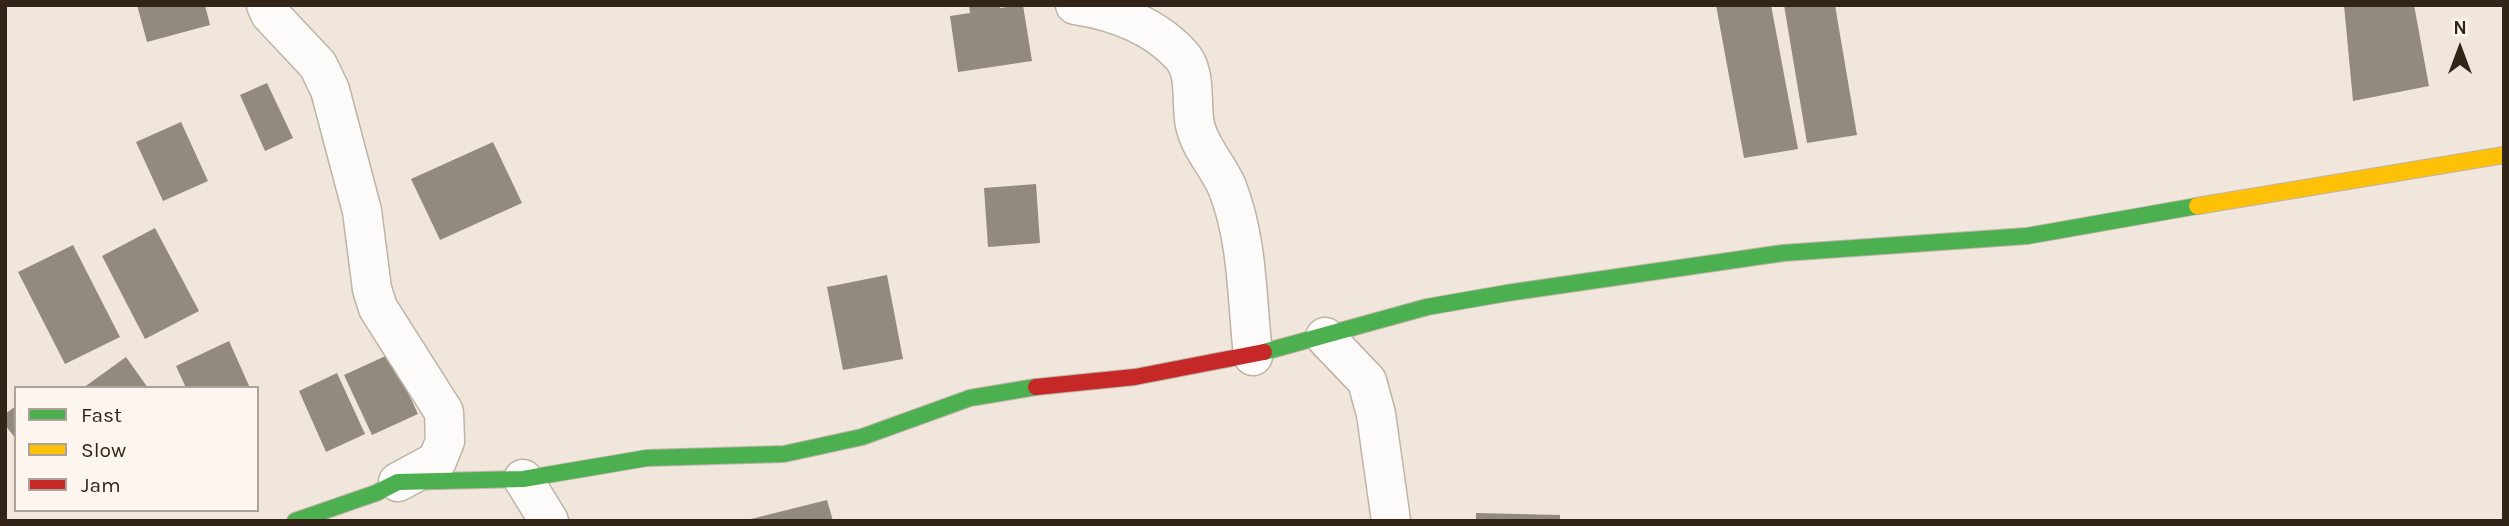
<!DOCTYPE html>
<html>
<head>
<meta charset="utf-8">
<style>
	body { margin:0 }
	#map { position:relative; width:2509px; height:526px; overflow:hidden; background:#f1e6db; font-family:Karla,sans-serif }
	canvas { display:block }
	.frame { position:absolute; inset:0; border:7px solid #322517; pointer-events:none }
	.legend { position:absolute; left:14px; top:386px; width:245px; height:126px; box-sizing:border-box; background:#fdf6ef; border:2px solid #aca299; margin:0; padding:9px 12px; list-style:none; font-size:21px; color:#322517 }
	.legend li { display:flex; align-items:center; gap:14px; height:35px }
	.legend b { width:35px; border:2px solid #aca299 }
	.north { position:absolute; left:2425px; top:14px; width:70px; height:70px; -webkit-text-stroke:5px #fdf6ef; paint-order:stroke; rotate:0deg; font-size:19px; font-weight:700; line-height:28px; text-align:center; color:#322517 }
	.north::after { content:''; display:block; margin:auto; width:24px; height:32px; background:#322517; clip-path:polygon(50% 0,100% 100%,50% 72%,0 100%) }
</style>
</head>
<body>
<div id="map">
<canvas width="2509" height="526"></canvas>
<div class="frame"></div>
<ul class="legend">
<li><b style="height:9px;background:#4caf50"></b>Fast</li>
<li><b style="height:9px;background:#ffc107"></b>Slow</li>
<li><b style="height:9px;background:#c62828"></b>Jam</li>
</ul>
<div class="north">N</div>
</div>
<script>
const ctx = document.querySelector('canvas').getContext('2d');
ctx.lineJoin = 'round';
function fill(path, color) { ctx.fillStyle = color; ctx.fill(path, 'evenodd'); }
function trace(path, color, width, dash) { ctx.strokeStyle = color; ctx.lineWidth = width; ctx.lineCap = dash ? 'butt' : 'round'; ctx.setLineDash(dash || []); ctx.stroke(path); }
fill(new Path2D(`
	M137 5H205L210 25 147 42Z
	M969 5H1000V8L1023 5 1032 61 958 72 950 16 970 13Z
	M1716 5H1771L1798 149 1744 158Z
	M1784 5H1835L1857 135 1807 143Z
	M2344 5H2414L2429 86 2353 101Z
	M267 83 293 138 265 151 240 95Z
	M181 122 208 181 163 201 136 142Z
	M493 142 522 203 440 240 411 179Z
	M1036 184 1040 243 988 247 984 188Z
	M155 228 199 311 145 339 102 256Z
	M73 245 120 337 65 364 18 272Z
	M887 275 903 359 843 370 827 287Z
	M229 341 250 388H186L176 366Z
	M390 354 418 414 372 435 344 375Z
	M126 357 148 388H83Z
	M337 373 365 434 326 452 299 391Z
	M16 406V439L5 425V414Z
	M827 500 833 521H747V520Z
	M1476 513 1560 515V521H1476Z`), '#928a7d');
const street = new Path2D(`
	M266 5 270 14 318 65 330 90 362 211 372 289 378 308 444 412 445 441 437 461 398 482
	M1075 5C1114 11 1152 24 1180 54 1198 72 1190 102 1195 125 1200 148 1218 166 1227 187 1248 239 1247 301 1253 356
	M1325 337 1367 381 1376 414 1391 521
	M523 479 549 521`);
const fast = new Path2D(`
	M1264 352 1427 307 1507 293 1783 253 2027 236 2197 206
	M295 521 376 493 398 482 523 479 647 458 784 454 862 437 970 398 1036 387`);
const slow = new Path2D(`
	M2197 206 2504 155`);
const jam = new Path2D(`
	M1036 387 1135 377 1264 352`);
trace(street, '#beb3a7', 41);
trace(fast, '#beb3a7', 18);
trace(slow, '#beb3a7', 18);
trace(jam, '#beb3a7', 18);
trace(street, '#fdfbfa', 38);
trace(fast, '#4caf50', 16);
trace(slow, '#ffc107', 16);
trace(jam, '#c62828', 16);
</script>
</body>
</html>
